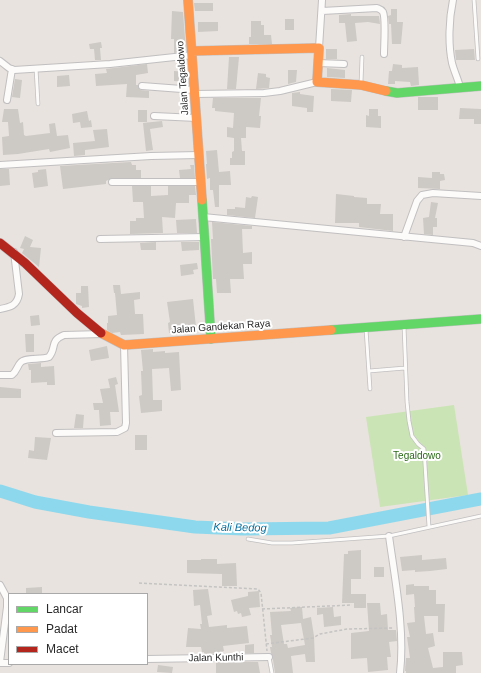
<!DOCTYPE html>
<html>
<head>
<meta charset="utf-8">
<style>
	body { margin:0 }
	#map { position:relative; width:481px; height:673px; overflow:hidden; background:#e8e3de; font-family:Arial,sans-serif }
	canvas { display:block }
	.legend { position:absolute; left:8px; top:593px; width:140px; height:72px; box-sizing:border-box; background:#fff; border:1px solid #a9a9a9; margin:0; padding:5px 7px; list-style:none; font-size:12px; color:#292929 }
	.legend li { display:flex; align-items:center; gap:8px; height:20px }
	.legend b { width:20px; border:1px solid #a9a9a9 }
</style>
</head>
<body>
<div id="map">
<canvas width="481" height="673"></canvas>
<ul class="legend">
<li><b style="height:5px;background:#63d668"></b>Lancar</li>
<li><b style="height:5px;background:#ff974d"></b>Padat</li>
<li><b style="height:5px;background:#b3261e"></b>Macet</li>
</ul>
</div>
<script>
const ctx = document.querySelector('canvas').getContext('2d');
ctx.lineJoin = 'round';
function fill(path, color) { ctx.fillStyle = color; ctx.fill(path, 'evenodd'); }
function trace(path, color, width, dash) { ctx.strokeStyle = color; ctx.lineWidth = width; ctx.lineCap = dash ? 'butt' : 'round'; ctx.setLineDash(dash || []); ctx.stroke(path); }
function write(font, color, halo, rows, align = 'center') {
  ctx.font = font + ' Arial,sans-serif'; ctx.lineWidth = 4; ctx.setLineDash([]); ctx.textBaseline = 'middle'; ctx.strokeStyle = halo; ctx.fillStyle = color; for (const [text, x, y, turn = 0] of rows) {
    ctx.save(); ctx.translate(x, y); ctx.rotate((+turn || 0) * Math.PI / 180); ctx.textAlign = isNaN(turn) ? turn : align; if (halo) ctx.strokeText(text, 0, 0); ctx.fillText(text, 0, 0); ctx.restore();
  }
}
fill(new Path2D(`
	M454 405 468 495 380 507 366 417Z`), '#cae4b5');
trace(new Path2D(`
	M0 491 35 502 89 512 195 527 243 529 329 528 481 499`), '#8ed8ed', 13);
fill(new Path2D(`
	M194 3H213V11H195Z
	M391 9H397V22H403L401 44H392L391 24H389L388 16 391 15Z
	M172 11 183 12 186 51 174 53V39H171Z
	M351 14V16H379L380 24 368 22 355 23 357 41 347 42 345 23H339V15Z
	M285 19H294V30H285Z
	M251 21H261V25H264V35H271L272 44H249V37H251Z
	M198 22H218V31L198 32Z
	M101 42 102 48H100L101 60H95L94 49H90L89 44Z
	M326 49H337V59H326Z
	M474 49 475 60H456L455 50Z
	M229 57H239L236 89H227Z
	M147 64 148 73 136 75V85H138L140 90 149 91V98L126 97 127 84 96 86 95 74 107 73 106 69Z
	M393 64 402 65V68L418 67 419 85 411 86 410 82 395 81V84H388L389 71H392Z
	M327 68 345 70V78L327 77Z
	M288 70H297L296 82 288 84Z
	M174 71 187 72 186 82 174 81Z
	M258 73 266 74V77L270 78 269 88 256 89Z
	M69 75 70 86 57 87V76Z
	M15 79 22 80 20 98 12 97Z
	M331 89 352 90 351 102 331 101Z
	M300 92V94L314 96 313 112H307V108L292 106V93Z
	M418 97H438V110H418Z
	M213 98H261L259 116H261L260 128 246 127V138H241L242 151H245V165H230V158H232V152L234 151V138L227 137V127L233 128 234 113 215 111V108H212Z
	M460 108 481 109V124H474V119H459Z
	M4 109H18L20 123 23 122 24 135 26 136 50 133 49 124 55 123 57 136 68 135 70 148 50 152 49 149 18 154 3 155 2 137 9 136 8 122H2Z
	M369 109H378V116H381V128L366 127V115L369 116Z
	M138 110H147V122H138Z
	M87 111 89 121 91 120 92 127 81 128 80 122 73 123 72 114Z
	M162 121 163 127 150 129 153 150 146 151 143 123Z
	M107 129 109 147 85 150V155L74 156 73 143 95 141 93 130Z
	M217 150 219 172 230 171 231 185H219V207H215L213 190H210V178L207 179 206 164H207L206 151Z
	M131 162 132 165H136V170H141V178H112L106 181V184L63 189 60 166Z
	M190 165H194L195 178H180L179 170 191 169Z
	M0 169H9L10 185 0 186Z
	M46 169 48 186 34 188 32 173 38 172V170Z
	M432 172H440V174H444L445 180 440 181V189L418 188V177L432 178Z
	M132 186H151V196L168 195V186H195L196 195H189V203H176L175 218 162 217 163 233 130 234V221H136V218H144L143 202H133Z
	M336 194 354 196V197L367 198V204H381L380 214H393V231L359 227V223H335Z
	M252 196 258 197 255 218 227 215V209H235V207L245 208 246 197 251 198Z
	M431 202 438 203 435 218H437V227H433V235L424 234 423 218 429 217Z
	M196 219 197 233H177L176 220Z
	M212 222 252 226V229H242L243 253 252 252V264H243L244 279H230L231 293H217L216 279H213L211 239H213Z
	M25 236 33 240 30 247 41 248 39 267 22 253 24 249 20 248Z
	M156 242V250H141L140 243Z
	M181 242H199V250L182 251Z
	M197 263 198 269 193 270 194 274 181 276 180 265Z
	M113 285H120L121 294 140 292V299L134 300 135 314H143L144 334 121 335 120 332 112 333 107 330V323H108V316L117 315 115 293H114Z
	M81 286H88L89 307 82 308V306L76 304V293H81Z
	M193 299 196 327H193V333L178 334V332L169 333 168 323 170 322 167 302Z
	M39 315 40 325 31 326 30 316Z
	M25 334H34V352H26Z
	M107 346 109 358 91 361 89 350Z
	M153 349V352L165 351V353L179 352 181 390 171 391 169 368 152 369 153 400H162V411L141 413 139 396 142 395 141 371H143L141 350Z
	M41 363V367L54 366 55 385H47V382L31 383V370H29L28 364Z
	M116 377 118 384 115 385 119 412H110L111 425 100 426 99 410H94L93 403H103L100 389 110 388 108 379Z
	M0 387 21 389V398H0Z
	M76 414 84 415 83 428H74Z
	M135 435H147V450H135Z
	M35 437 51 438 47 460 28 458 29 450 34 451Z
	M361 550V579H351V594H366V608H354V603H342L344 554H348V551Z
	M422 555V560L446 558 447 569 430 571 415 572V570L402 571 400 557Z
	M201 559H217V564L236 563 237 586H222V574L187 573V560H201Z
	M374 567H384V577H374Z
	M414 584V586H429V590H436V604H445L444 632H438V616H424L426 634 433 633 435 646 428 648 433 668 443 667V652H462L463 665 456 666V673H406V671H405L406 658H410L407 637H410L407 623 415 622 414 607H415L414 594 406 595V585Z
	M42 587V594H26V588Z
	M208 589 212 615 207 616 209 627 227 625V628L247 626 249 643 223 646 224 651 221 652V653L204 654V652H202L201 647H186L188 628 201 629 200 624H202L200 605 194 606 193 590Z
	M259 591 260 607 249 608 251 615 242 617 241 613 238 614 237 611 234 612 231 600 248 596V592Z
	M367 603H380L381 615 387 614 388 630H396L397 641 389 642 391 657H387L388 670 368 672 367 658 351 659V633L369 631Z
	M302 607 303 619 311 617 314 636 315 662H306L305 654 291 656 293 673H275L273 660V657L271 653 270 647H272L270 635H272L270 612 291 611 290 608ZM301 623 305 645 288 648 287 644H284L281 625Z
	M333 607 334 617 341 616V625L324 627 323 614 317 615V608Z
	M254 644V653H245V645Z
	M216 662H258L260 673H216Z
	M158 665 173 667 172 673 157 672Z`), '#cdc9c5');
const lane = new Path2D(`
	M474 0 478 59
	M36 68 38 104
	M361 83 362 57
	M404 326 407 402 409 421 412 436 418 444 424 449 429 527
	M366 329 370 389
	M369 371 405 368
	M248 539 272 543H292L389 536 481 516
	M269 657 272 673`);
const street = new Path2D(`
	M453 0C449 19 448 44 452 63 454 71 458 79 460 87
	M322 11 377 8C380 9 381 9 383 12 386 18 384 46 384 54
	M319 48 322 0
	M0 61 9 68 14 70 110 64 193 55
	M318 63 344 64
	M142 86 195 90
	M195 94 264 93 280 91 317 82
	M7 100 12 69
	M154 116 197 118
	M0 165 151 156 199 155
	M112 182H201
	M203 217 473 243 481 246
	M404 237 417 201 422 195 433 193 481 196
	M100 239 204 237
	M0 309C10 307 17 306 19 294L14 252
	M0 375H12C17 371 17 366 21 362 26 357 41 360 49 357 57 348 49 341 64 335L103 334
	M56 433 117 432 125 428 126 423 124 345
	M389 536C395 580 405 629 400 673
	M0 585 7 598V607L0 662
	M147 659 269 657
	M0 663H9`);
const fast = new Path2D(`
	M386 91 397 93 481 86
	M202 200 211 339
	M331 330 481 319`);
const slow = new Path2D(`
	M188 0 202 200
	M192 51 319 48 317 82 361 85 386 91
	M101 333 124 345 331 330`);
const jam = new Path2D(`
	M0 243 25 263 77 313 101 333`);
trace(lane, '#c1bfc0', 4.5);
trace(street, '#c1bfc0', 8);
trace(fast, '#c1bfc0', 10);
trace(slow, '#c1bfc0', 10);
trace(jam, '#c1bfc0', 10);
trace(new Path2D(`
	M139 583 258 589 261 593 267 651
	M262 609 352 605
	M266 644 313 638 320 634 347 629 394 628`), '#c4c4c3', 1.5, [3, 2]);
trace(lane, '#fcfbfa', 3);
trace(street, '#fcfbfa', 6);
trace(fast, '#63d668', 9);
trace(slow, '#ff974d', 9);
trace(jam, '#b3261e', 9);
write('10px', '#292929', '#fff', [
	["Jalan Tegaldowo",183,78,-94],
	["Jalan Gandekan Raya",221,327,-4],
	["Jalan Kunthi",216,658,-1]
]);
write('10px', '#2a6817', '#fff', [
	["Tegaldowo",417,456]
]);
write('italic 11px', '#08709e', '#fff', [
	["Kali Bedog",240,528,1]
]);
</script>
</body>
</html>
